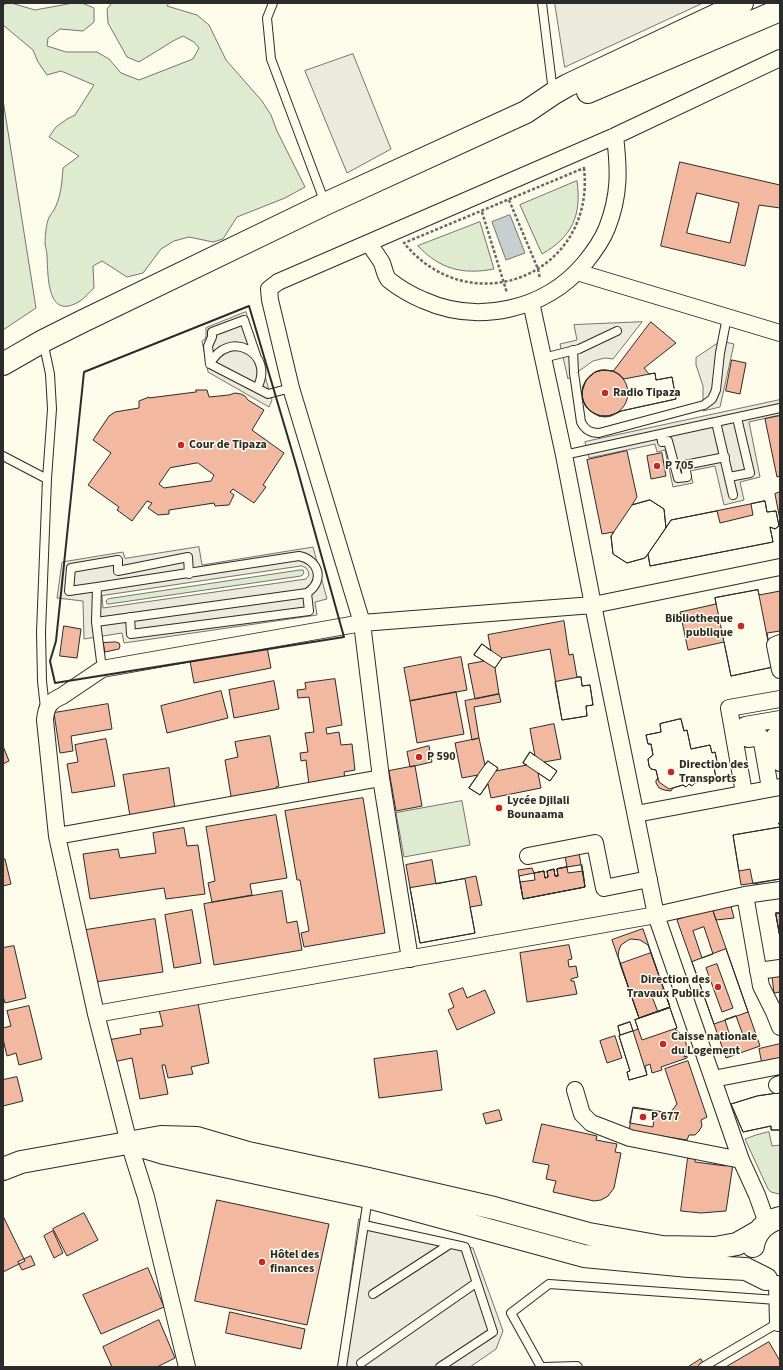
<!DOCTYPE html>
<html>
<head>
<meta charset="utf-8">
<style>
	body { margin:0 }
	#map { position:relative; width:783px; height:1370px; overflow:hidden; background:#fdfbea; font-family:"Source Sans 3",sans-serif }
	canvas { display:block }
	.frame { position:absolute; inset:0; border:4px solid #2b2b2b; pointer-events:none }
</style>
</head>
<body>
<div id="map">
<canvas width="783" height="1370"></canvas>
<div class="frame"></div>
</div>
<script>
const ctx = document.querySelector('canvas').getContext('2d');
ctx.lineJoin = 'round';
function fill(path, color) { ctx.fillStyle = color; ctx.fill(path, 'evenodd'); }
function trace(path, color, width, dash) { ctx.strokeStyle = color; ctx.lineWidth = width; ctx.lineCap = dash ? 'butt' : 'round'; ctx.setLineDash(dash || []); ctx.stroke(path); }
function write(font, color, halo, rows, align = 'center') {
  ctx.font = font + ' "Source Sans 3",sans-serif'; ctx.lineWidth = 3; ctx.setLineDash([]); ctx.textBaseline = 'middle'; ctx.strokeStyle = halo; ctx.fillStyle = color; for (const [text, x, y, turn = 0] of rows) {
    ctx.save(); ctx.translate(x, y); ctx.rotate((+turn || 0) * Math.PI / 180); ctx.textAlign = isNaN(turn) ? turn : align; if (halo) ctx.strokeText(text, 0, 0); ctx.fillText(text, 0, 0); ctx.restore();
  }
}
const green = new Path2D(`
	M11 3 35 10 73 3H82L94 8V22L83 31 60 29 48 38 47 46 66 52H97L109 59 121 73 139 80 193 59 199 48 194 42 183 36 173 41 139 62 127 57 108 23 107 9 112 3H169L167 6 197 15 209 25 226 60 262 101 271 115 277 131 305 187 285 198 237 217 223 239 213 242 189 237 174 241 161 249 143 273 127 277 102 261 93 266 94 288C89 292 85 298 80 301 47 322 48 276 47 256 47 252 46 249 45 244 45 238 46 226 48 220 49 216 52 213 54 210 61 197 62 182 63 168L79 156 49 137 56 127 67 119 75 115 94 85 61 71 47 75 38 62 33 50 3 25V6L5 4Z
	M3 100 36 308 3 330Z
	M577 181C582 215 572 237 542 254L520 205Z
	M480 222 494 269C462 275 440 269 418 246Z
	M300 570H303L304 573 301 576 109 604H107L106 601 108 599Z
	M462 801 470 845 404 857 396 813Z
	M769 1132 772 1146 780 1145V1194H779L771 1192 768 1189 745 1139 756 1135Z`);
fill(green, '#deebd1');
trace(green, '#74746e', 1);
const parking = new Path2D(`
	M555 3H703L565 67Z
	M353 54 391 149 347 173 305 71Z
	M246 312 272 400 269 407 208 372 202 341 205 339 206 336V328Z
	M642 322 613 359 605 358 593 361 568 379 560 344 577 340 574 325Z
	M721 341 734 344 720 407 703 411V386L696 365V358Z
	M780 400V415L749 422 760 477 740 482 744 500 724 505 715 466 690 471 693 483 673 487 665 450 657 452 655 444 589 458 585 442Z
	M199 547 202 565 313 547 327 599 315 602 317 615 124 643 122 633 84 639 83 601 57 598 62 562 123 552 125 558ZM302 566 306 568 308 571 309 575 306 579 103 608 102 596Z
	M359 1219 473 1248 503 1331 496 1349 470 1367H339Z`);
fill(parking, '#eceadb');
trace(parking, '#74746e', 1);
const water = new Path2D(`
	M510 215 525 253 506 260 492 222Z`);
fill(water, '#c7d0d0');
trace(water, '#74746e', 1);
const building = new Path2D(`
	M680 162 780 185V208L759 205 745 266 661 246ZM697 193 739 203 730 243 687 233Z
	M651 322 676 343 644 368 649 374 655 373 656 380 672 377 676 399 621 411 617 413 608 416H599L593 413 586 407 582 398V392L586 380 595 372 604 370 613 371Z
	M732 360 746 363 740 394 726 391Z
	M582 393a23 23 0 1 1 46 0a23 23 0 1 1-46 0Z
	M601 370 613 371 619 374 624 379 655 373 656 380 672 377 676 399 621 411 611 416 605 417 599 416 590 411 586 407 583 401 582 392 583 386 588 378 595 372Z
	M196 390H207L209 397 229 395 235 393 241 394 245 396 248 400 264 410 252 430 284 453 263 485 266 487 254 503 233 489 230 492 234 495 229 505 215 506 214 503 169 510V514L158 515 148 508 152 503 147 501 132 521 117 510 119 507 88 485 111 453 93 440 109 416 115 412 139 408V401L149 397V398L196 392ZM198 463 214 475 211 481 164 488 159 484 170 468Z
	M780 416V476L777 477 765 419Z
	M627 451 637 497 632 505 650 500 664 509 666 528 671 520 765 501 767 512 776 511 779 526 775 529 770 527 773 542 650 566 648 554 645 558 627 563 613 554 611 536 614 532 602 534 587 460Z
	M662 453 666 476 651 479 647 456Z
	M780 492V520L775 494Z
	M650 500 664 509 666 528 645 558 627 563 613 554 611 536 632 505Z
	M765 501 767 512 776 511 779 526 775 529 770 527 773 542 650 566 648 554 671 520 717 511 720 523 753 515 751 504Z
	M758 590 773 667 731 676 715 598Z
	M758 590 759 595 780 591V631L767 633 773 667 731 676 724 642 688 650 680 612 716 604 715 598Z
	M564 621 569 655 573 654 577 677H581L582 686 590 685 593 705 586 706 587 716 562 720 550 649 502 658 495 668 499 694 475 699 468 664 484 661 474 655 482 644 491 651 488 635Z
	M64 626 81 629 77 658 60 656Z
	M116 642 119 643 120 646 119 649 105 652 103 643Z
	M482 644 502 658 495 668 474 655Z
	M267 647 271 668 194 683 190 661Z
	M461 657 467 690 410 701 404 668Z
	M581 677 582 686 590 685 593 705 586 706 587 716 562 720 555 682Z
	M335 679 342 725 326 728 327 734 339 732 341 745 352 744 355 770 344 772 345 778 309 785 306 760 301 761 300 753 308 752 305 733 314 732 309 697 298 698 297 690 306 689 305 683Z
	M274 681 279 709 234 718 229 690Z
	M221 691 228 718 167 733 161 706Z
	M456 692 464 734 417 743 410 701Z
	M499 694 501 702 474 707 479 738 472 740 465 701Z
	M108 704 112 729 71 736 73 751 60 753 54 713Z
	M681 719 684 731 687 730 691 749 710 745 712 753 715 752 718 766 714 767 716 778 695 783 692 786 689 784 686 787 683 785 669 789 659 782 656 770 651 769 649 766 648 759 653 755 651 744H648L646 735 661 732 660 724Z
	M681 719 684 731 687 730 691 749 710 745 712 753 715 752 718 766 714 767 716 778 695 783 692 786 689 784 686 787 683 785 673 788 671 791 664 790 659 788 656 783V780L658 779 656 770 651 769 649 766 648 759 653 755 651 744H648L646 735 661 732 660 724Z
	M554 724 561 759 544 762 557 771 550 781 538 773 541 788 491 798 488 784 480 795 469 788 478 775 462 778 455 743 479 738 485 765 488 761 498 768 496 771 527 765 523 763 530 752 535 756 530 729Z
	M270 736 279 786 276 787 277 794 232 802 225 760 238 757 235 742Z
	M106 739 115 786 72 793 67 764 78 762 75 745Z
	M3 746 9 761 3 764Z
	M429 746 432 762 410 767 407 752Z
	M530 752 557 771 550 781 523 763Z
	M488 761 498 768 480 795 469 788Z
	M415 766 422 806 396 811 389 771Z
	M169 768 175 809 130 816 123 775Z
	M363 798 385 933 304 947 301 933 309 931 300 880H297L285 811Z
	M276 815 287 878 250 884 252 895 212 902 208 883 215 881 206 827Z
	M779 823H780V879L741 885 733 835 780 827Z
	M779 823H780V879L753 884 750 869 739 871 733 835 780 827Z
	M184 828 187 846 198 845 205 894 166 899 164 888 90 899 83 854 118 849 120 858 156 853 153 833Z
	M579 853 585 887 523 899 518 870 532 868 534 873 544 871 545 878 548 877 547 871 554 869 555 876H558L557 869 567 867 565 856Z
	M3 859H5L11 884 3 886Z
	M432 860 436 884 476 876 482 905 470 907 475 933 420 943 406 865Z
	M582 865 585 887 523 899 519 876 544 871 545 878 548 877 547 871 554 869 555 876H558L557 869Z
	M567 867 568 873 583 871 585 887 523 899 520 882 535 880 534 873 544 871 545 878 548 877 547 871 554 869 555 876H558L557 869Z
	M465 879 475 933 420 943 410 888Z
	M282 891 287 923 297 921 302 950 214 965 204 904Z
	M731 906 734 918 716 920 712 908Z
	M712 908 760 1046 726 1058 677 920Z
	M192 910 201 963 174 968 165 915Z
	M776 913H780V937Z
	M776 913H780V937Z
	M776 913H780V937Z
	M155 919 163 972 95 982 86 930Z
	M704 927 713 954 702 958 693 931Z
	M643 929 670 1007 639 1018 612 940Z
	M631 939 640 940 648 945 670 1007 639 1018 618 956 619 950 621 945 627 941Z
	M569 945 572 959 568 960 569 967 576 966 578 977 571 979V981H574L577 994 527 1002 520 953Z
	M14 946 26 998 5 1003 3 996V948Z
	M726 949 748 1012 714 1024 692 962Z
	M651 953 670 1007 639 1018 620 964Z
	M717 964 733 1008 722 1012 706 968Z
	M780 976V992L774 993 772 977Z
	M463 988 467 998 485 990 495 1013 457 1030 448 1010 454 1007 449 994Z
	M664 989 670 1007 658 1012 651 994Z
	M198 1003 209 1063 191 1067 193 1074 168 1078 165 1065H162L168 1094 140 1099 132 1058 113 1062 108 1040 141 1034 140 1029 163 1026 159 1010Z
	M29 1006 42 1059 19 1065 16 1053 7 1056 3 1039V1028L11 1026 7 1011Z
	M670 1008 677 1028 642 1040 635 1020Z
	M670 1008 677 1028 675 1029 681 1034 685 1039 687 1048 684 1057 687 1056V1058L661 1067 662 1070 652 1073 650 1064 645 1066 647 1075 629 1080 627 1072 630 1071 619 1036 620 1035 618 1026 630 1022 633 1031 638 1029 635 1020Z
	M736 1016 743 1035 731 1039 725 1020Z
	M630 1022 633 1031 620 1035 618 1026Z
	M633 1031 647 1075 629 1080 627 1072 630 1071 619 1036Z
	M615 1036 622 1058 607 1063 600 1041Z
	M780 1044V1060L762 1064 759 1049Z
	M437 1051 442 1090 379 1098 374 1059Z
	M688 1061 707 1117 701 1120 702 1126 699 1131 695 1135H689L687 1140 629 1131 633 1107 670 1113 677 1104 665 1069Z
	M17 1077 23 1101 3 1106V1080Z
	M780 1093V1130H771V1126L743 1132 731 1104 757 1096Z
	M780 1093V1130H771V1126L743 1132 731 1104 757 1096Z
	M633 1108 655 1111 653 1127 630 1123Z
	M499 1110 502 1120 486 1124 483 1114Z
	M542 1124 597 1136 596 1140 617 1144 615 1152 621 1153 614 1188 608 1196 601 1200 594 1201 553 1192 556 1181 546 1179 549 1165 533 1162Z
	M688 1158 695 1159V1162L726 1166V1163L733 1164 726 1211 701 1213 681 1211Z
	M217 1200 329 1224 307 1325 195 1301Z
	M84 1213 98 1240 67 1256 53 1229Z
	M3 1216 25 1261 3 1272Z
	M53 1231 63 1253 54 1258 44 1236Z
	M31 1256 35 1265 22 1270 18 1262Z
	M148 1268 164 1307 101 1334 83 1295Z
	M230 1312 305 1329 301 1349 226 1333Z
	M159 1320 175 1358 157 1367H112L103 1347Z
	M769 1342 780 1361V1367H726Z
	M701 1359 705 1367H688Z`);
fill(building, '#f2b8a0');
trace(building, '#2b2b2b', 1);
const lane = new Path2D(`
	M273 3 267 18 271 59 325 203
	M542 3 553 92
	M43 341 50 374 52 409 47 479 41 632 42 681 45 708
	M573 350 574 373 581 422C585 430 590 433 599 433L704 405 712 399 716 390 720 353 727 317
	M543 358 579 349 617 331
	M210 364 208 346 212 337V332L244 320 256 355
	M210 364C228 328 276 353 257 388
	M210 364 268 394 291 388
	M716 422 733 495
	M661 434 662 442 668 441 678 478 687 477 685 465 725 457
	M564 455 780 408
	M3 456 47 479
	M729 477 750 473 737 418
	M97 587 69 591 71 568 118 560V571L188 557 189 574
	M130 617 131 634 309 611 307 593
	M96 622 97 587 299 556C319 560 325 581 307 593L96 622 102 669
	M364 1225 465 1247 493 1332 440 1367
	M373 1294 450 1244
	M361 1363 476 1283
	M342 1367 368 1198
	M541 1367 511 1313 549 1284 777 1300
	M543 1367 577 1366 578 1367
	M703 1367 778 1323 780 1325`);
const street = new Path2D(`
	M369 243C373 250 378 256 382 263 384 268 385 276 389 280 399 288 411 295 423 300 478 325 545 310 584 264 593 253 602 241 607 228 620 195 619 170 615 136
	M577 272 780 333
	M531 302 564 455 593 605 656 915 741 1160 757 1195 767 1223
	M780 643 775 645 780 670
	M780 734 775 735 780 763
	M770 788 761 737 748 739 745 725 780 719
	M744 793 729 708 780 699
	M636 814 780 787
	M57 836 381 778
	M528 856 595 843 604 888 649 879
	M745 895 761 986 774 1012 780 1027
	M410 959 381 778 362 623 291 388 270 300 269 289 278 282 615 136 780 58
	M758 971 780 968
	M96 1014 656 915 745 895 780 890
	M713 1079 780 1066
	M777 1085 780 1084
	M575 1090 582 1114 591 1123 599 1126 630 1138 741 1160
	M777 1284 778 1323
	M187 1367 146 1197 129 1143 96 1014 57 836 45 720C46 707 50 701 62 696L102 669 362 623 593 605 780 567`);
const secondary = new Path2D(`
	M134 1144 164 1153 364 1196 584 1256 689 1266 746 1269 766 1279
	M3 1169 21 1162 161 1137 197 1138 248 1153 364 1178 494 1208 589 1234 662 1247 715 1248 737 1244 758 1232
	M753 1246C755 1232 766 1221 780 1218`);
const primary = new Path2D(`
	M588 92 780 10
	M3 364 43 341 81 322 325 204 526 112 554 93 568 85 742 3`);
trace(lane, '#2b2b2b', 10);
trace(street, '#2b2b2b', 18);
trace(secondary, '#2b2b2b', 24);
trace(primary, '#2b2b2b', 24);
trace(new Path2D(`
	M584 168C596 274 471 325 404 243Z
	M509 200 538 269 540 279
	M482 212 507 293`), '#6a6964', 2.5, [3, 2]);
trace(lane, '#fdfbea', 8);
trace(street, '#fdfbea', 16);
trace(secondary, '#fdfbea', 22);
trace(primary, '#fdfbea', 22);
trace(new Path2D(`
	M249 306 297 468 344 637 55 683 50 661 56 641 84 372Z`), '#2b2b2b', 2);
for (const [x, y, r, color] of [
	[605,393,4,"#c62828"],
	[181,445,4,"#c62828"],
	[657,466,4,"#c62828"],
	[741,626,4,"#c62828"],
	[419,757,4,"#c62828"],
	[671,772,4,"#c62828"],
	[499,808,4,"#c62828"],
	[718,987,4,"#c62828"],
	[663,1044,4,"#c62828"],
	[643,1117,4,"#c62828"],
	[262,1262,4,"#c62828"]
]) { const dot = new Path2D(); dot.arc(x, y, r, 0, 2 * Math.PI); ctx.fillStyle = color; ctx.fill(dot); trace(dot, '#fdfbea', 1.5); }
write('bold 12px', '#2b2b2b', '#fdfbea', [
	["Radio Tipaza",613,393],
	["Cour de Tipaza",189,445],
	["P 705",665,466],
	["Bibliotheque",733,619,"right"],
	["publique",733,633,"right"],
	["P 590",427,757],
	["Direction des",679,765],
	["Transports",679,779],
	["Lycée Djilali",507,801],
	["Bounaama",507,815],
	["Direction des",710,980,"right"],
	["Travaux Publics",710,994,"right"],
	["Caisse nationale",671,1037],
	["du Logement",671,1051],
	["P 677",651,1117],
	["Hôtel des",270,1255],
	["finances",270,1269]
], 'left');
</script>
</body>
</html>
